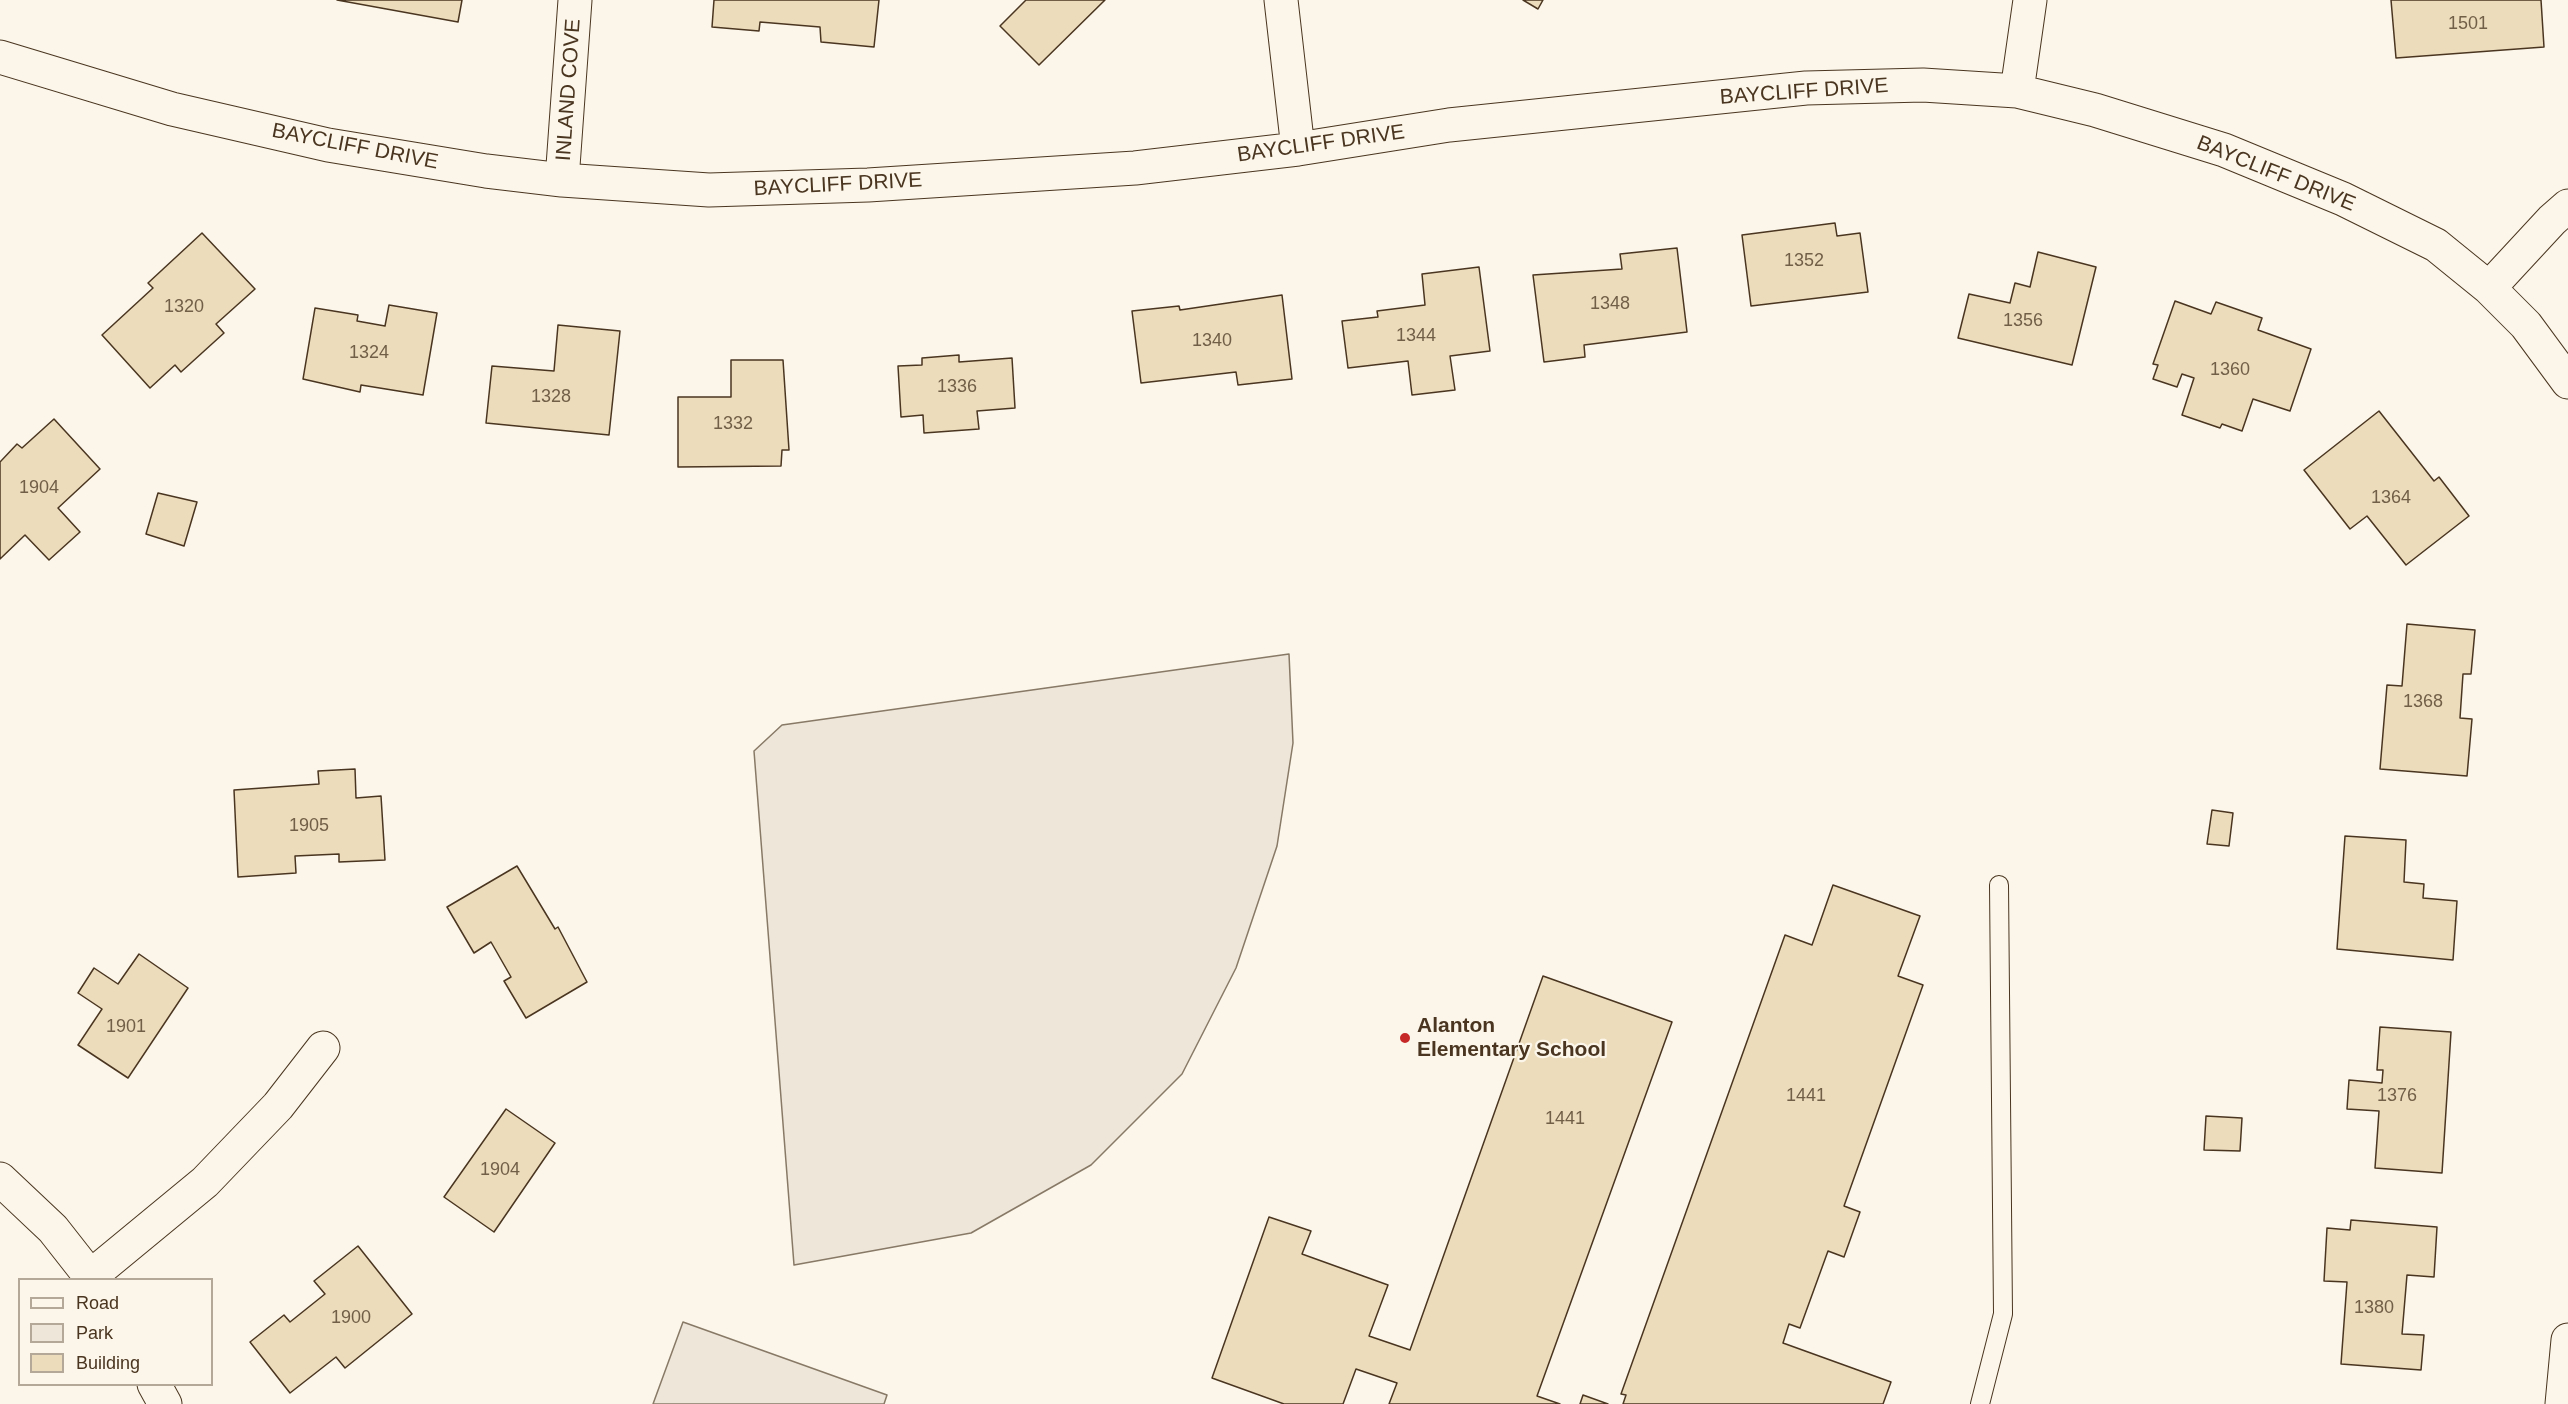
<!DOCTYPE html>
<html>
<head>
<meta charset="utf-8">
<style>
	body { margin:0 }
	#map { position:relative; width:2568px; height:1404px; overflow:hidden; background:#fbf6e9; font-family:Arial,sans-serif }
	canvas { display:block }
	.legend { position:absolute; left:18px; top:1278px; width:195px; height:108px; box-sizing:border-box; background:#fbf6e9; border:2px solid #b4a999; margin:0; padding:8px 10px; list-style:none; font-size:18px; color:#4a3520 }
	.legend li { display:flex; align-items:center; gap:12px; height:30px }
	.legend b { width:30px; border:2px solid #b4a999 }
</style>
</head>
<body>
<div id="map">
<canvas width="2568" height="1404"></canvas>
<ul class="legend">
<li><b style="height:8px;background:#fbf6e9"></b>Road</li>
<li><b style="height:16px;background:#ede6d9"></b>Park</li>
<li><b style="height:16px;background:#ecdcbc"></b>Building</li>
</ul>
</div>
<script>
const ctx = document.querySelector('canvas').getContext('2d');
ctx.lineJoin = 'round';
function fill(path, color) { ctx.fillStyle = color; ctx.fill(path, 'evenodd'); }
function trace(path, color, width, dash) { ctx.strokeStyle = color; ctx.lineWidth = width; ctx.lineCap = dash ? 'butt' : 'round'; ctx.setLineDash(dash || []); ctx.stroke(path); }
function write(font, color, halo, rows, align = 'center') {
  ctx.font = font + ' Arial,sans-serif'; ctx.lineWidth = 4.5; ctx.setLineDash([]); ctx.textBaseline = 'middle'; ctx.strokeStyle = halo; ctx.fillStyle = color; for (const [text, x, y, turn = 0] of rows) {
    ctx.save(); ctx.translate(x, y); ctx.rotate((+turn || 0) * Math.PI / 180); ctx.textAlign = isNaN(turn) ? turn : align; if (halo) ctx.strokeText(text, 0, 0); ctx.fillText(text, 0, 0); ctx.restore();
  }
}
const green = new Path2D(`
	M1289 654 1293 743 1277 846 1236 968 1182 1074 1091 1165 971 1233 794 1265 754 751 782 725Z
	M683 1322 887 1395 884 1404H653Z`);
fill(green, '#ede6d9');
trace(green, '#887966', 1.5);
const building = new Path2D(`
	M337 0H462L458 22Z
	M714 0H879L874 47 821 42 820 27 760 22 759 31 712 27Z
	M1026 0H1105L1039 65 1000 26Z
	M1523 0H1543L1538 9Z
	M2391 0H2541L2544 47 2396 58Z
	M1835 223 1837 236 1860 233 1868 292 1751 306 1742 235Z
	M202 233 255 289 216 324 224 333 181 372 175 365 150 388 102 335 153 288 148 283Z
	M1677 248 1687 332 1584 345 1585 357 1544 362 1533 275 1622 269 1620 254Z
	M2038 252 2096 267 2072 365 1958 338 1969 294 2010 303 2015 283 2030 287Z
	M1479 267 1490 351 1450 356 1455 390 1412 395 1408 361 1348 368 1342 321 1378 317 1377 311 1425 305 1422 274Z
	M1282 295 1292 379 1238 385 1236 372 1141 383 1132 311 1179 306 1180 310Z
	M2175 301 2211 314 2216 302 2262 318 2258 330 2311 349 2290 411 2253 399 2242 431 2222 424 2220 428 2182 415 2194 378 2182 374 2177 387 2153 379 2158 365 2153 364Z
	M389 305 437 313 423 395 361 385 360 392 303 379 315 308 358 315 357 321 385 326Z
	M558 325 620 331 609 435 486 423 492 366 554 371Z
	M959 355V362L1012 358 1015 408 977 411 979 429 924 433 923 415 901 417 898 366 922 365V358Z
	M731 360H783L789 450H782L781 466 678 467V397H731Z
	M2379 411 2434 481 2439 477 2469 516 2406 565 2367 516 2350 529 2304 470Z
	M54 419 100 469 58 508 80 532 49 560 25 535 0 559V462L17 444 22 448Z
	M158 493 197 502 184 546 146 534Z
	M2407 624 2475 630 2471 674H2463L2460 718 2472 719 2467 776 2380 769 2387 685 2402 686Z
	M355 769 356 798 381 796 385 860 339 862V854L295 856 296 873 238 877 234 790 319 784 318 771Z
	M2212 810 2233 813 2229 846 2207 844Z
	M2345 836 2406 840 2404 882 2424 884 2423 898 2457 901 2453 960 2337 949Z
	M517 866 555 929 558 927 587 982 526 1018 504 981 511 977 491 942 474 953 447 907Z
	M1833 885 1920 916 1898 976 1923 985 1844 1206 1860 1212 1844 1257 1828 1251 1800 1328 1789 1324 1783 1343 1891 1382 1883 1404H1623L1626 1395 1621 1394 1785 935 1812 945Z
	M139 954 188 988 128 1078 78 1045 102 1009 78 993 94 968 118 984Z
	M1543 976 1672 1022 1537 1396 1560 1404H1389L1397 1383 1356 1369 1343 1404H1284L1212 1378 1269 1217 1311 1231 1302 1254 1388 1285 1369 1336 1410 1350Z
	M2380 1027 2451 1032 2442 1173 2375 1168 2379 1111 2347 1109 2349 1080 2382 1083 2383 1070H2377Z
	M506 1109 555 1143 494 1232 444 1197Z
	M2206 1116 2242 1118 2240 1151 2204 1150Z
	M2351 1220 2437 1227 2434 1277 2407 1275 2402 1334 2424 1335 2421 1370 2341 1364 2347 1282 2324 1281 2327 1228 2350 1230Z
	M358 1246 412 1314 345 1368 336 1357 290 1393 250 1342 284 1315 290 1322 325 1294 314 1281Z
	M1583 1395 1608 1404H1580Z`);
fill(building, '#ecdcbc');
trace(building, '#4a3520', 1.5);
const lane = new Path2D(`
	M1980 1404 2003 1314 1999 885`);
const street = new Path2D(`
	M1281 0 1298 149
	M0 57 172 109 328 145 486 171 562 180 709 190 868 185 1135 168 1298 149 1449 125 1806 88 1923 85 2017 91 2095 110 2224 150 2343 199 2436 245 2489 288 2526 325 2568 382
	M2017 91 2030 0
	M562 180 575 0
	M2489 288 2552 220 2568 206
	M0 1179 53 1229 93 1280
	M91 1276 205 1182 278 1106 323 1048
	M154 1384 165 1404
	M2562 1404 2568 1340`);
trace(lane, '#4a3520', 20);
trace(street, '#4a3520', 35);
trace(lane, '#fbf6e9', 18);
trace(street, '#fbf6e9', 33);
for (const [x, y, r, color] of [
	[1405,1038,6,"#c62828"]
]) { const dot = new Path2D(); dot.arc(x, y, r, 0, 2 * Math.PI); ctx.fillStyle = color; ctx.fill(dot); trace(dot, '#fbf6e9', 2); }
write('18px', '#725f47', null, [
	["1501",2468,24],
	["1352",1804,261],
	["1348",1610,304],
	["1320",184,307],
	["1356",2023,321],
	["1344",1416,336],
	["1340",1212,341],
	["1324",369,353],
	["1360",2230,370],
	["1336",957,387],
	["1328",551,397],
	["1332",733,424],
	["1904",39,488],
	["1364",2391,498],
	["1368",2423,702],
	["1905",309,826],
	["1901",126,1027],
	["1441",1806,1096],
	["1376",2397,1096],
	["1441",1565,1119],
	["1904",500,1170],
	["1380",2374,1308],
	["1900",351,1318]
]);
write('21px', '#4a3520', '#fbf6e9', [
	["INLAND COVE",569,90,-86],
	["BAYCLIFF DRIVE",1804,92,-4],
	["BAYCLIFF DRIVE",1321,144,-8],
	["BAYCLIFF DRIVE",355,147,11],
	["BAYCLIFF DRIVE",2276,174,22],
	["BAYCLIFF DRIVE",838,185,-3]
]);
write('bold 21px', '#4a3520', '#fbf6e9', [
	["Alanton",1417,1026],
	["Elementary School",1417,1050]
], 'left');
</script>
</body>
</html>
